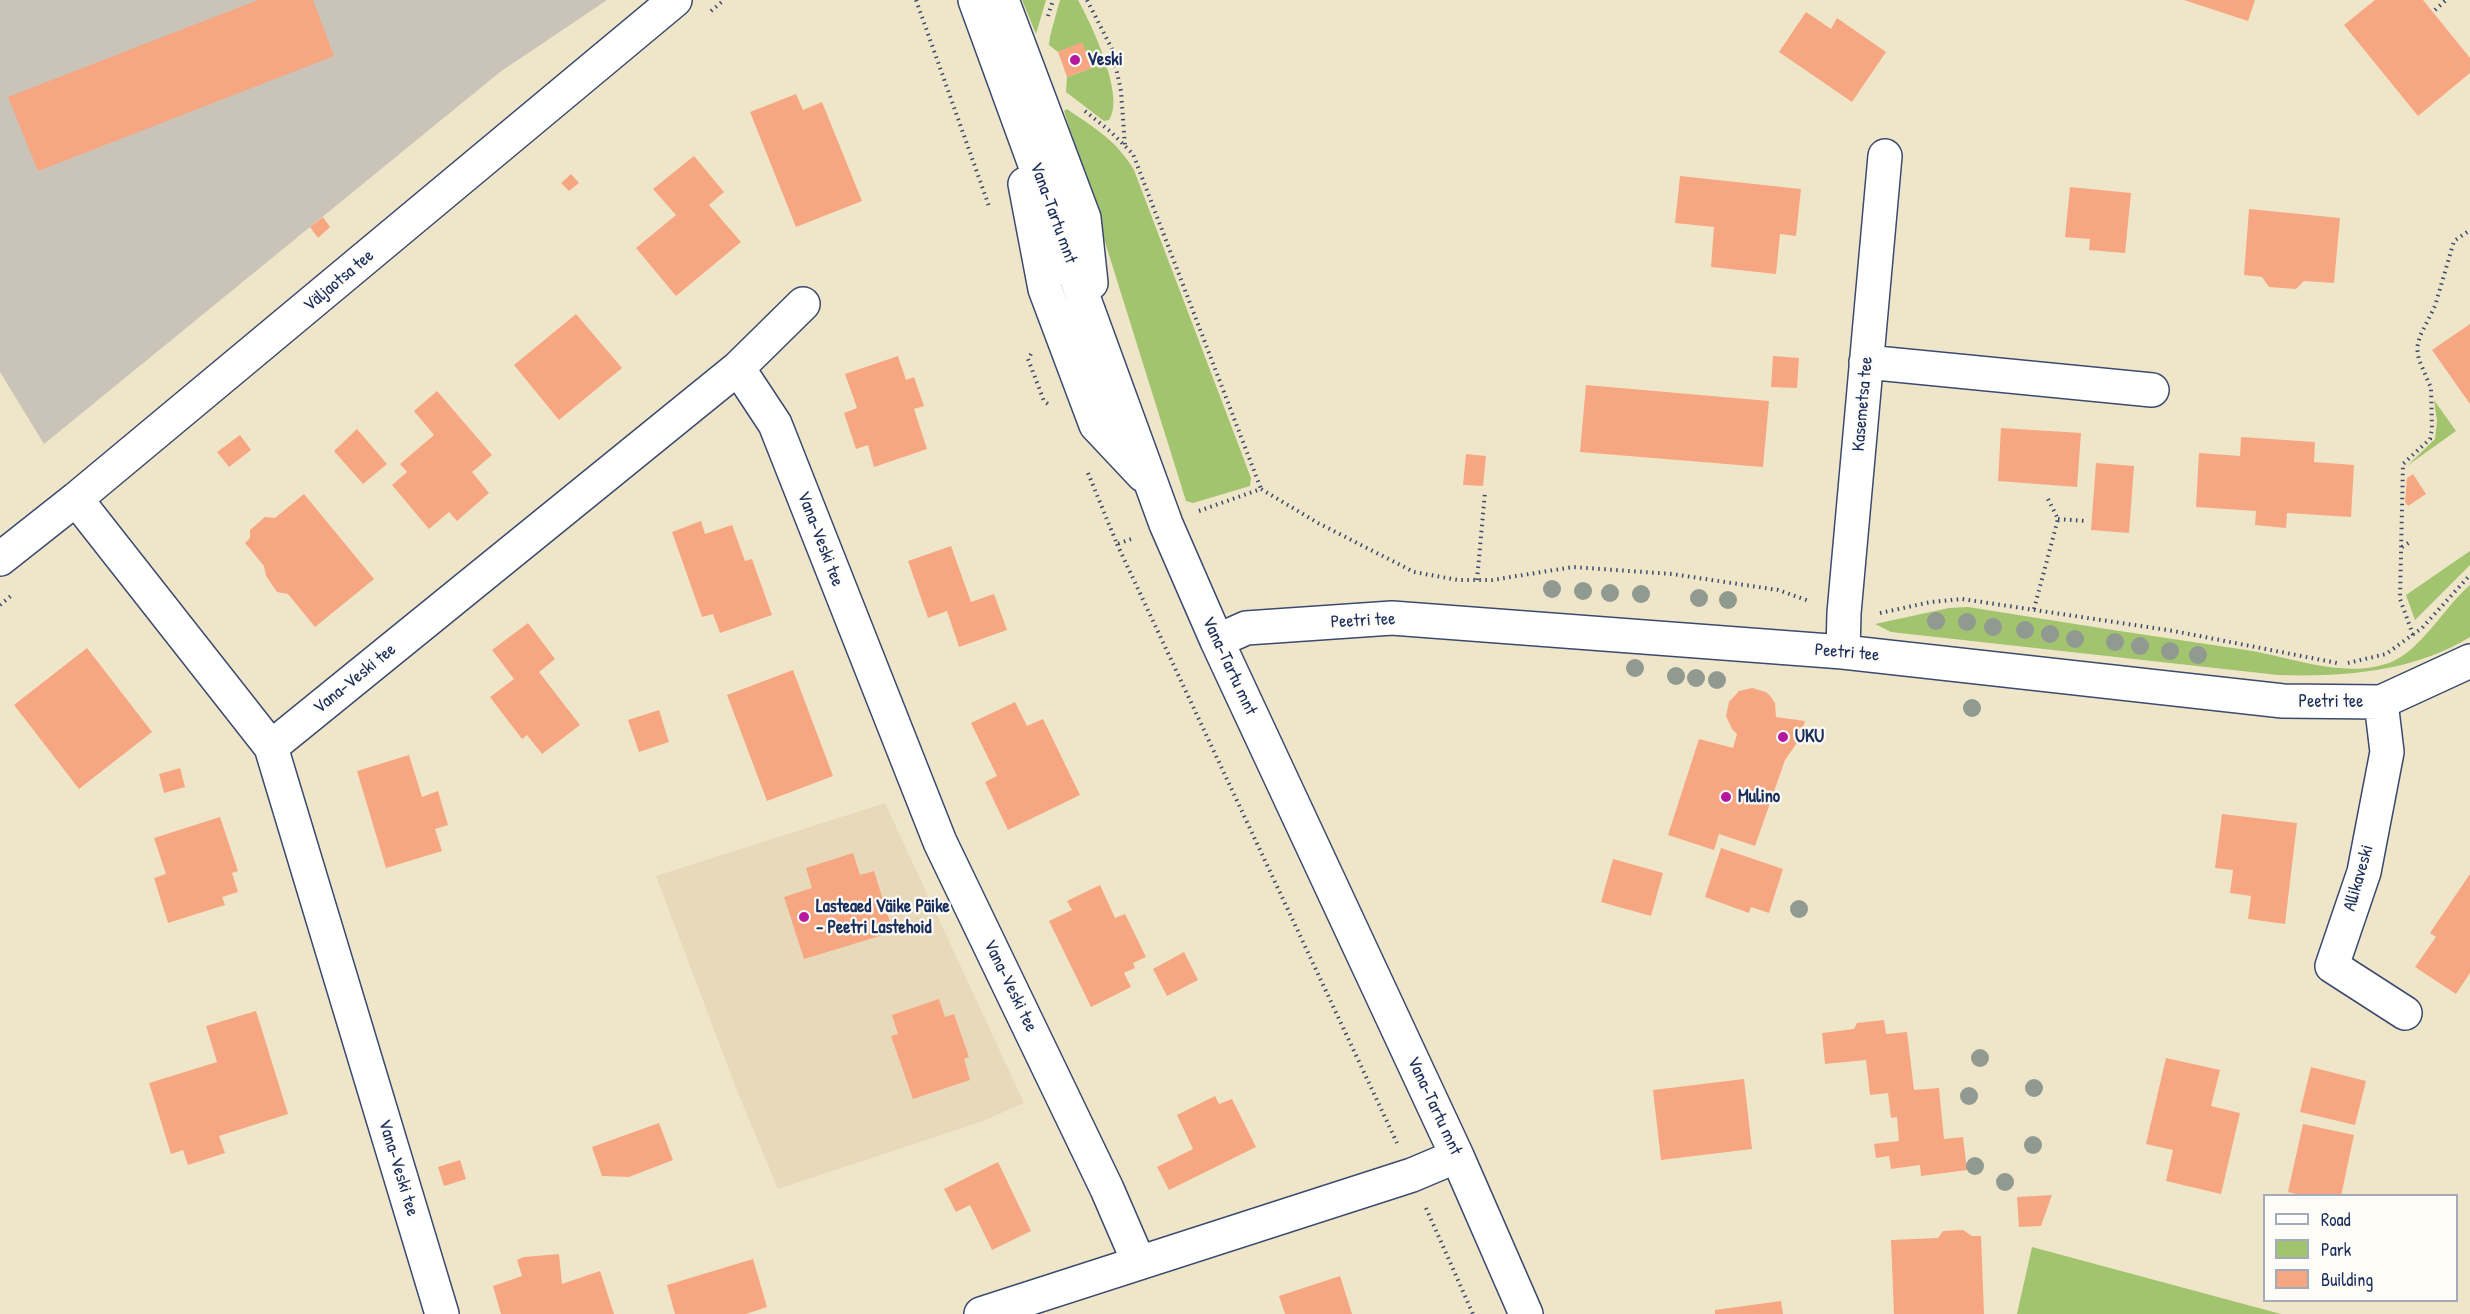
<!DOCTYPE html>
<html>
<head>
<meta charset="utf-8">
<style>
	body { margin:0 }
	#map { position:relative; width:2470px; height:1314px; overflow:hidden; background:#efe6ca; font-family:"Patrick Hand",sans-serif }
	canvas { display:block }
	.legend { position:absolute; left:2263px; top:1194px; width:195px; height:108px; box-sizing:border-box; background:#fdfcf7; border:2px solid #a3aaba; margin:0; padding:8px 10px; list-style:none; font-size:18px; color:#1b2f5e }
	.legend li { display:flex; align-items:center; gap:12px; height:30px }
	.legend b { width:30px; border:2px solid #a3aaba }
</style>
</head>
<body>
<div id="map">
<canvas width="2470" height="1314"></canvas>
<ul class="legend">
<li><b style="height:8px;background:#fff"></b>Road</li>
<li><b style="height:16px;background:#a2c46e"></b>Park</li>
<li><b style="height:16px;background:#f6a782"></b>Building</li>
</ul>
</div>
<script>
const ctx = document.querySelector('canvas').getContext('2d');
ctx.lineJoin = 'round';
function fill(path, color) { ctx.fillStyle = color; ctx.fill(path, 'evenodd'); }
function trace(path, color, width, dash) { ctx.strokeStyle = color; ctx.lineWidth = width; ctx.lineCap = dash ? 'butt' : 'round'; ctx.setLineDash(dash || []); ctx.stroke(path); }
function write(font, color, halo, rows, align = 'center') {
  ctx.font = font + ' "Patrick Hand",sans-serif'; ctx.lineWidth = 4.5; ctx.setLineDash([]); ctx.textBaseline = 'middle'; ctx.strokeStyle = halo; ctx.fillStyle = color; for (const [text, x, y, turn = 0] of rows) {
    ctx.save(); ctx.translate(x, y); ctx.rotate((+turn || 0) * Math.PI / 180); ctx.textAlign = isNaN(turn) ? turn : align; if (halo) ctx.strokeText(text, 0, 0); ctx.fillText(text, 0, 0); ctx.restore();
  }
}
fill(new Path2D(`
	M885 803 1024 1103 983 1121 778 1189 736 1088 656 876Z`), '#e8d9ba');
fill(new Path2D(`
	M0 0H607L500 72 44 444 0 372Z`), '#c9c3b8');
fill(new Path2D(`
	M1022 0H1046L1036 34Z
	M1060 0H1078C1091 23 1126 97 1109 120L1104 121 1066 92 1067 77 1092 68 1082 43 1058 52 1049 45 1050 36Z
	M1067 109C1096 129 1116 140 1134 170L1251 478 1250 486 1193 503 1186 501 1064 111Z
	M2434 400 2456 431 2407 466 2435 439 2437 421Z
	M2470 551V565L2415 620 2406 595Z
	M2470 585V637C2413 672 2344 677 2278 675L1891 632 1875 624 1949 608 1968 607C2060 622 2153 636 2246 650 2292 657 2343 679 2389 663 2420 652 2445 606 2470 585Z
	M2032 1247 2281 1314H2017Z`), '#a2c46e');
fill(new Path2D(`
	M258 0H313L334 56 38 171 8 97Z
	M2184 0H2255L2248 21Z
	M2375 0H2423L2470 58V73L2418 116 2344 25Z
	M1806 12 1831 29 1837 18 1886 52 1852 102 1779 52Z
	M1082 42 1092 68 1067 77 1058 52Z
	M796 94 803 110 822 102 862 201 796 227 750 112Z
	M694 156 724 192 709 205 741 242 676 296 636 248 676 215 653 189Z
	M571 174 579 183 569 191 561 183Z
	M1680 176 1801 189 1796 236 1780 234 1776 274 1711 267 1714 227 1675 223Z
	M2070 187 2131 193 2125 253 2089 250 2090 239 2065 237Z
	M2249 209 2340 218 2334 283 2304 281 2296 289 2269 287 2262 277 2244 275Z
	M323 217 330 227 318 238 310 227Z
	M576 314 622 368 559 420 514 365Z
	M2470 324V404L2432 350Z
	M898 356 906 380 914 377 924 406 914 409 927 449 874 467 868 445 856 449 844 413 857 408 845 374Z
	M1773 356 1799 358 1797 388 1771 387Z
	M1586 385 1769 401 1763 467 1580 452Z
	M437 391 492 455 472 472 489 493 457 521 449 512 429 529 392 485 407 472 400 464 434 435 414 411Z
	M2001 428 2081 433 2077 487 1998 481Z
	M357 429 387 464 363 484 334 451Z
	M240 435 251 450 229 467 217 452Z
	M2241 437 2315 442 2314 462 2354 465 2351 517 2287 513 2286 528 2255 525 2256 511 2196 507 2199 453 2240 456Z
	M1466 454 1486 456 1483 486 1463 485Z
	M2096 463 2134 466 2129 533 2091 530Z
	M2413 474 2426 494 2408 506 2405 502 2407 478Z
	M304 494 374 579 315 627 288 594 277 592 266 576 264 566 245 543 250 538V530L265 517 275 518Z
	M701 521 705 534 732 525 745 561 752 559 772 615 720 633 713 614 702 617 672 532Z
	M951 546 971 602 994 594 1007 630 959 647 947 611 928 618 908 561Z
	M528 623 555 659 539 672 580 725 542 754 527 735 522 739 490 697 514 679 492 650Z
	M87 648 152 732 79 789 14 705Z
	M793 670 833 776 767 801 727 695Z
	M1752 688 1766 692 1771 697 1775 703 1776 717 1805 721 1799 740 1785 760 1755 846 1719 834 1714 850 1668 835 1699 739 1733 748 1737 734 1732 729 1726 716 1729 702 1739 691Z
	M1015 702 1027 726 1043 719 1080 795 1008 830 985 782 997 776 971 723Z
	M659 710 669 742 639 752 628 720Z
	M409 755 422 797 438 791 448 825 435 829 442 851 386 868 357 771Z
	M180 768 185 787 164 793 159 774Z
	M2222 814 2297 823 2285 924 2248 919 2251 896 2230 893 2233 870 2215 868Z
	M220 817 238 871 232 873 238 892 222 897 225 905 168 923 154 878 166 874 154 838Z
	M1721 848 1783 869 1769 913 1751 907 1749 913 1705 897Z
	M853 853 860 875 874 871 893 932 804 959 784 897 812 888 806 868Z
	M1613 859 1663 873 1651 916 1601 902Z
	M2470 874V973L2456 994 2415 967 2436 937 2430 933Z
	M1100 885 1115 918 1125 914 1146 957 1133 963 1135 968 1124 973 1131 987 1091 1007 1049 921 1072 910 1067 901Z
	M1184 952 1198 980 1167 996 1153 969Z
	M939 999 945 1017 954 1014 969 1057 964 1059 970 1080 913 1099 891 1036 898 1034 892 1015Z
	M256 1011 288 1114 219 1136 225 1153 188 1165 183 1150 171 1154 149 1083 217 1062 206 1026Z
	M1884 1020 1886 1034 1907 1032 1914 1090 1939 1088 1944 1139 1963 1137 1967 1170 1921 1176 1920 1165 1891 1169 1889 1156 1876 1158 1874 1144 1899 1141 1897 1117 1891 1118 1888 1093 1870 1095 1866 1060 1825 1064 1822 1033 1854 1029 1857 1023Z
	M2166 1058 2220 1070 2211 1106 2240 1113 2221 1194 2166 1181 2173 1150 2146 1144Z
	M2311 1067 2366 1081 2355 1125 2300 1112Z
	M1744 1079 1752 1149 1661 1160 1653 1090Z
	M1215 1096 1219 1104 1232 1099 1256 1147 1169 1190 1157 1167 1193 1149 1177 1115Z
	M659 1123 673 1160 629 1177 602 1176 592 1147Z
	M2303 1124 2354 1135 2341 1196H2304L2288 1192Z
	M460 1160 466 1179 444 1186 438 1167Z
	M998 1162 1031 1231 992 1250 970 1205 956 1212 944 1189Z
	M2052 1195 2041 1226 2019 1227 2017 1197Z
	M1963 1230 1972 1236H1981L1984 1314H1894L1891 1240 1938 1238 1943 1231Z
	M559 1254 562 1284 600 1271 614 1314H501L493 1286 522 1276 517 1260 524 1257Z
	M753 1259 767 1307 746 1314H675L667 1285Z
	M1340 1276 1352 1314H1285L1279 1296Z
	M1781 1301 1783 1314H1715V1310Z`), '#f6a782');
const minor = new Path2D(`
	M975 0 1166 524 1217 641 1457 1156 1526 1314
	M1002 0 1084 218 1091 283
	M1025 184 1045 289 1096 425 1143 475
	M1866 362 2152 390
	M738 368 803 304
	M76 499 271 747
	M0 559 76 499 675 0
	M1217 641 1246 628 1392 618 1843 652 2283 701 2381 702 2470 661
	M1843 652 1844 613 1885 156
	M2381 702 2387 752 2364 872 2332 966 2405 1013
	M442 1314 271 747 738 368 775 424 940 842 1107 1189 1139 1263
	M981 1314 1412 1175 1457 1156`);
trace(minor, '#3b4a6e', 36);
trace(new Path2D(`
	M916 0 990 209
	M1087 0 1112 49 1121 91 1125 146
	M2435 10 2446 0
	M711 11 724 0
	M1048 16 1053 0
	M1085 111 1111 132 1133 154 1261 489
	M1031 354 1028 359 1044 401 1048 404
	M1088 473 1117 544 1134 538
	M1199 511 1261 489 1318 523 1414 572 1458 580H1492L1573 567 1672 574 1778 590 1809 601
	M2058 519 2086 521
	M1117 544 1397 1143
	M2402 547 2410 542
	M1477 580 1485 492
	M0 605 12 595
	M2034 609 2058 519 2046 495
	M1880 613 1931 602 1962 599 2174 631 2337 663
	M2413 635 2400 599 2403 464 2430 439 2432 429 2431 388 2419 360 2417 348 2420 336 2435 306 2454 241 2470 230
	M2348 663 2386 654 2422 628 2470 575
	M1426 1208 1473 1314`), '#3b4a6e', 4, [1.5, 4.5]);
trace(minor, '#fff', 33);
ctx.fillStyle = '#919a91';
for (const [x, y] of [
	[1552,589],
	[1583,591],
	[1610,593],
	[1641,594],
	[1699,598],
	[1728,600],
	[1936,621],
	[1967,622],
	[1993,627],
	[2025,630],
	[2050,634],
	[2075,639],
	[2115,642],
	[2140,646],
	[2170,651],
	[2198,655],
	[1635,668],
	[1676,676],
	[1696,678],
	[1717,680],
	[1972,708],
	[1799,909],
	[1980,1058],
	[2034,1088],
	[1969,1096],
	[2033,1145],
	[1975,1166],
	[2005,1182]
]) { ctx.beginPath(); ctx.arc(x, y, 9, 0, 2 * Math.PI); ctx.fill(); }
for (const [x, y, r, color] of [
	[1075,60,6,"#b5179e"],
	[1783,737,6,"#b5179e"],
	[1726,797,6,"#b5179e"],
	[804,917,6,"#b5179e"]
]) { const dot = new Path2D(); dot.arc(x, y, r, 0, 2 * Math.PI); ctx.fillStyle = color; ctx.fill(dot); trace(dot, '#fdfcf7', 2); }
write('bold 18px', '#1b2f5e', '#fdfcf7', [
	["Veski",1087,60],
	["UKU",1795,737],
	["Mulino",1738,797],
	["Lasteaed Väike Päike",816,907],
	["- Peetri Lastehoid",816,928]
], 'left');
write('18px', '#1b2f5e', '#fdfcf7', [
	["Vana-Tartu mnt",1053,213,70],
	["Väljaotsa tee",339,281,-40],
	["Kasemetsa tee",1863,404,-85],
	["Vana-Veski tee",820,539,69],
	["Peetri tee",1363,621,-3],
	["Peetri tee",1847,653,5],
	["Vana-Tartu mnt",1229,666,65],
	["Vana-Veski tee",355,679,-39],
	["Peetri tee",2331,702],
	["Allikaveski",2359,878,-74],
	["Vana-Veski tee",1010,986,64],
	["Vana-Tartu mnt",1434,1106,65],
	["Vana-Veski tee",398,1168,73]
]);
</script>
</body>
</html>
